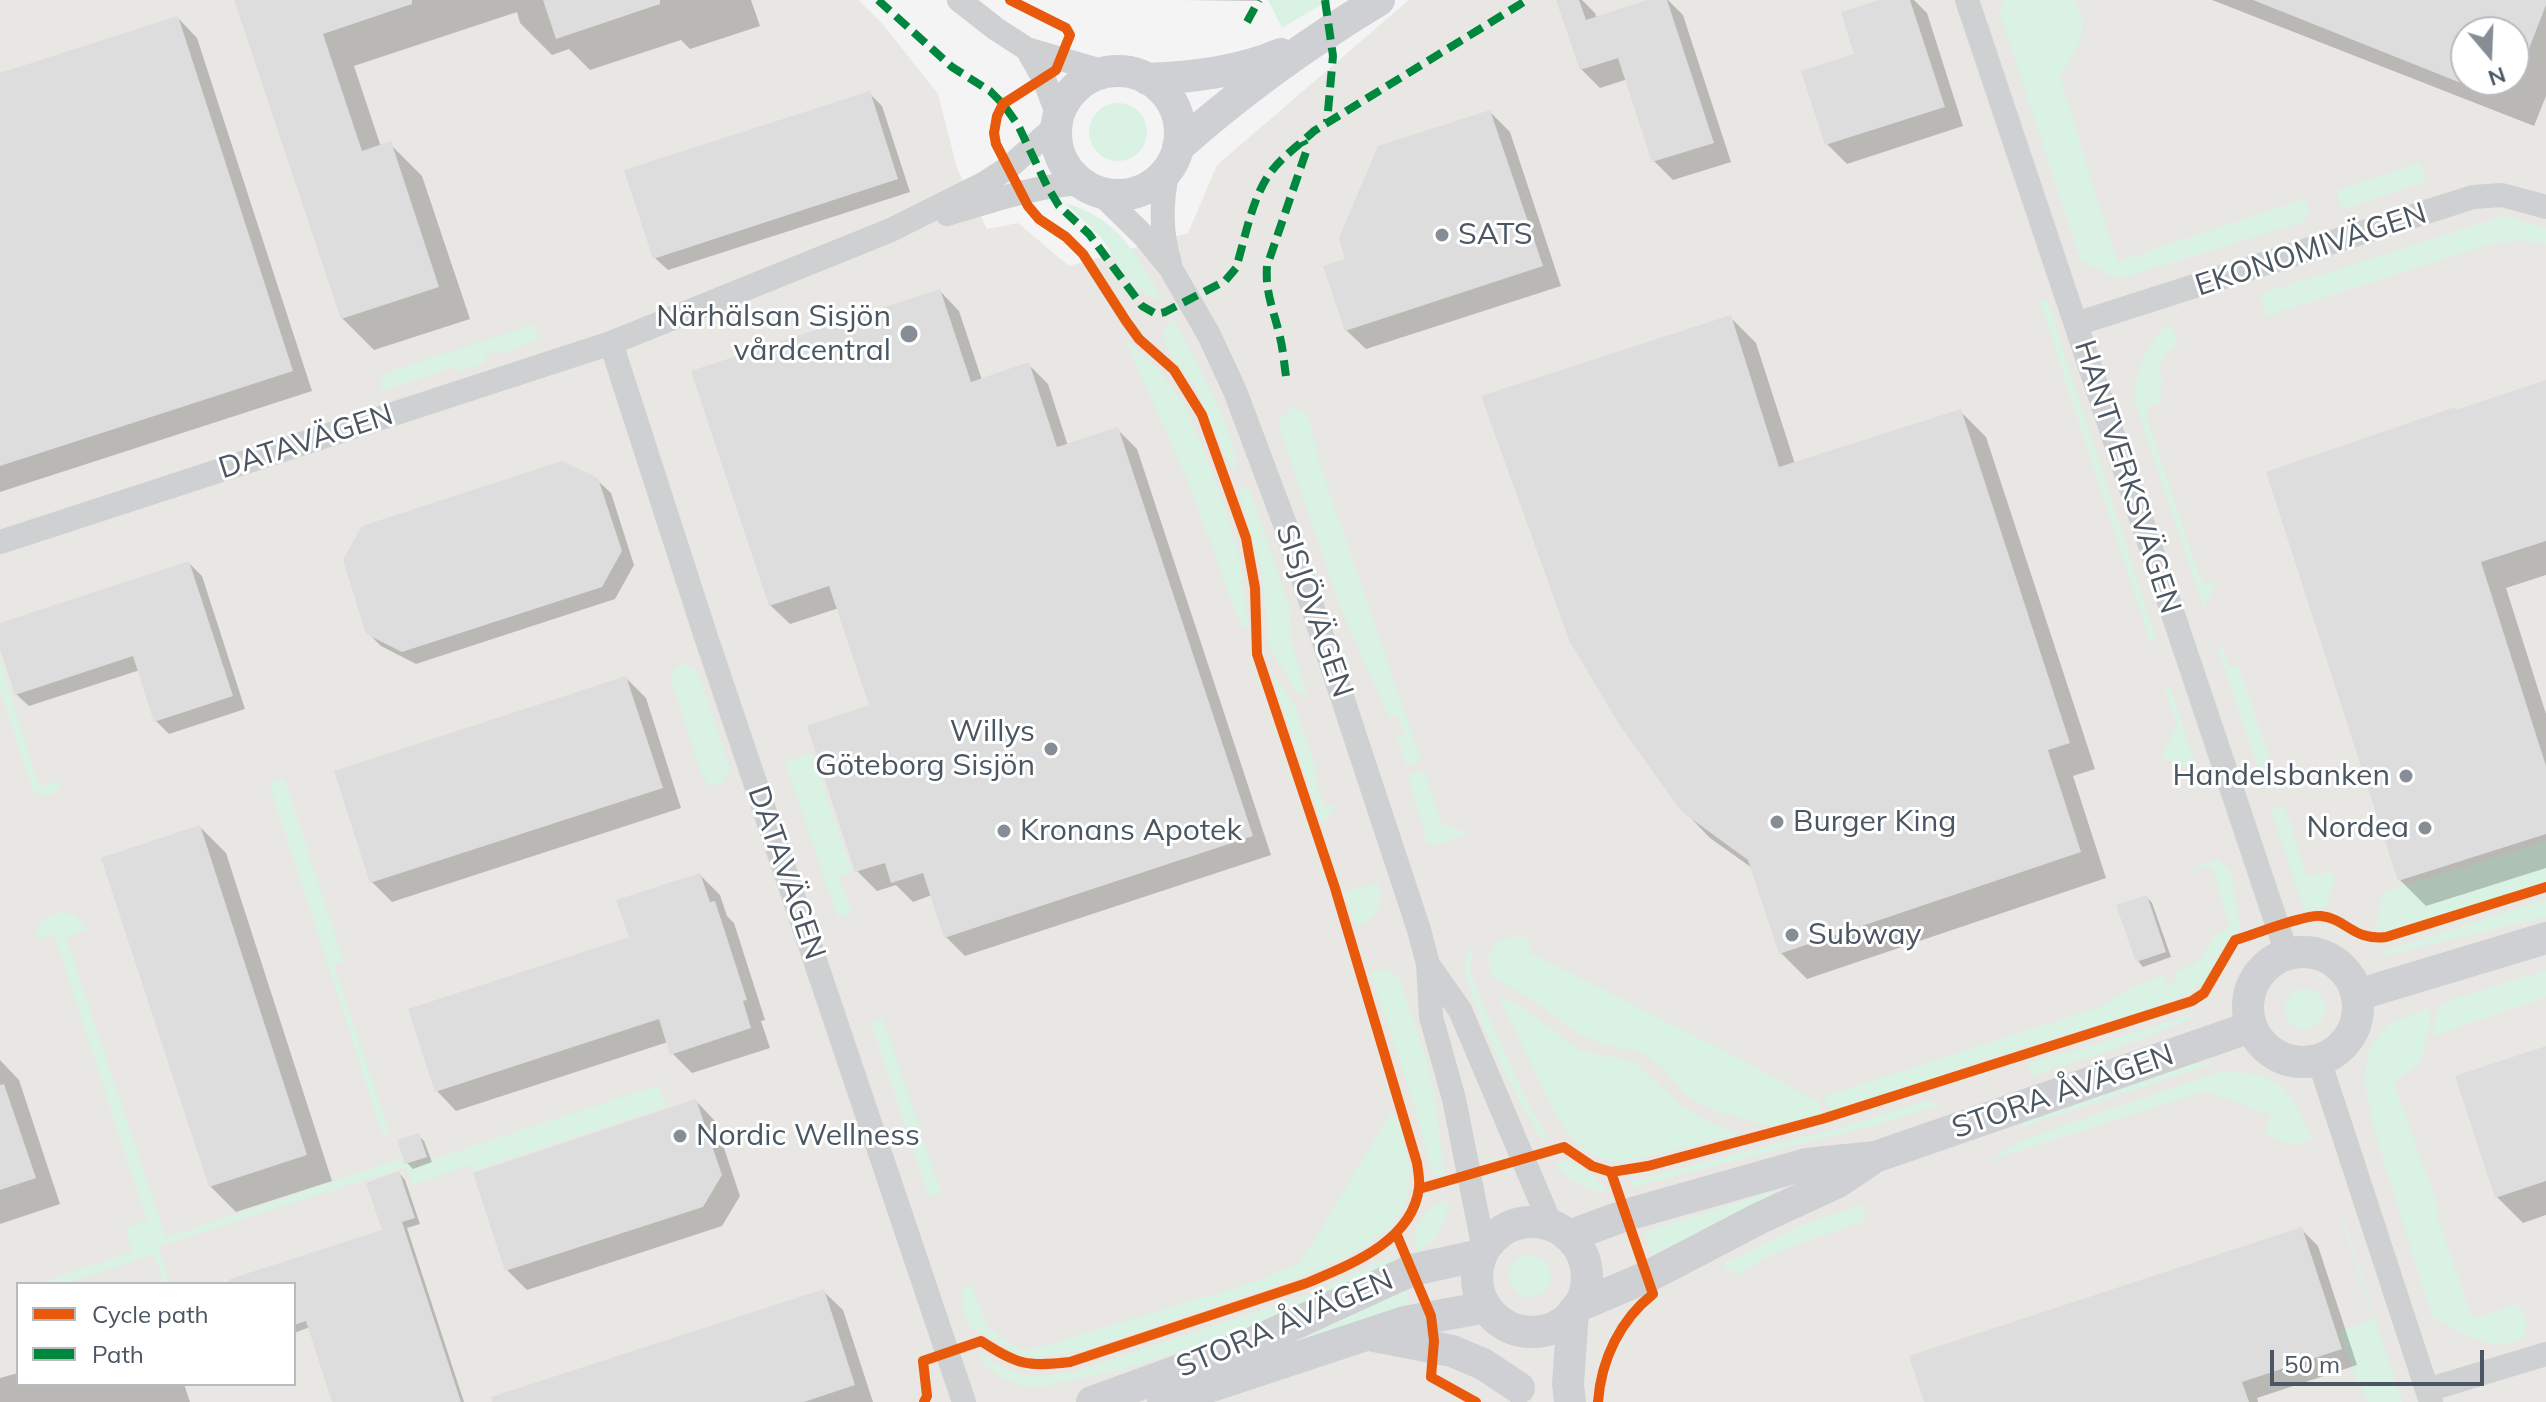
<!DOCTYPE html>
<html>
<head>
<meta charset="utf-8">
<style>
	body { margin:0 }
	#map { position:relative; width:2546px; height:1402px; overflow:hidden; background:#f4f4f4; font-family:Mulish,sans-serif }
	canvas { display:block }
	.legend { position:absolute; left:16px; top:1282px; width:280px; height:104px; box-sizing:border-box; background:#fff; border:2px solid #b7bbc0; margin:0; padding:10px 14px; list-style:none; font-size:24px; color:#4a5661 }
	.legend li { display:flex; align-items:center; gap:16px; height:40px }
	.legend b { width:40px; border:2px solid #b7bbc0 }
	.north { position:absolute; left:2450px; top:16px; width:80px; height:80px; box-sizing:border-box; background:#fff; border:2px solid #b7bbc0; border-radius:50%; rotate:161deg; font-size:22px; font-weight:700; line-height:32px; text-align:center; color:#4a5661 }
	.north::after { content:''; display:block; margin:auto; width:28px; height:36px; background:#868d94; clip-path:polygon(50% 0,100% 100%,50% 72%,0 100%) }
	.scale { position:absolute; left:2270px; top:1350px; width:214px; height:36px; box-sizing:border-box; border:4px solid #4a5661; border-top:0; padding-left:10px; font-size:24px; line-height:28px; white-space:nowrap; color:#4a5661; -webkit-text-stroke:6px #fff; paint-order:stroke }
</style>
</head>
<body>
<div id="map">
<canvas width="2546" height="1402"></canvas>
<ul class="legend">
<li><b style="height:10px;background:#e8590c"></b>Cycle path</li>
<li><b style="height:10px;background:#00873e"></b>Path</li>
</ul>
<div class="north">N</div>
<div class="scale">50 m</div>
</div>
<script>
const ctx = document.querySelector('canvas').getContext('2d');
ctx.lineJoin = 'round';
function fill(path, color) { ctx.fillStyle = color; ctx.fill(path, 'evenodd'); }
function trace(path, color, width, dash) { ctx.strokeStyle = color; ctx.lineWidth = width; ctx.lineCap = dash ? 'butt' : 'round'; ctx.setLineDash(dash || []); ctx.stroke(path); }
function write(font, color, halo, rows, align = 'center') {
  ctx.font = font + ' Mulish,sans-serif'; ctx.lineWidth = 6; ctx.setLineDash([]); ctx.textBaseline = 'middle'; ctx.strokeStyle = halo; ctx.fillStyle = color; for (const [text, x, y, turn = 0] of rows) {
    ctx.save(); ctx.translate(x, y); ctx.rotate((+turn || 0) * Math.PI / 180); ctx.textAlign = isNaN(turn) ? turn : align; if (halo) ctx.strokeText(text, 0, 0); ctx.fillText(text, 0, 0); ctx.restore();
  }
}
fill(new Path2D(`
	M0 0H858L881 22 938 94 957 168 987 229 1018 223 1069 266 1188 233 1217 165 1409 0H2546V1402H0ZM2466 32H2514V80H2466ZM18 1284H294V1384H18Z`), '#e8e7e3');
fill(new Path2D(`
	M1268 0H1329L1282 28Z
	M2003 0H2074C2095 30 2074 49 2060 77L2117 262 2305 199 2310 213 2303 222 2119 279 2081 261 2000 15Z
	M1089 132a29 29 0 1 1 58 0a29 29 0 1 1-58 0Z
	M2420 163 2426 181 2343 209 2338 200V190Z
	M1065 203C1119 218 1137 255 1163 300 1125 291 1123 267 1102 239 1091 226 1077 215 1065 203Z
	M2504 216 2546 228V244L2521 241 2490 244 2267 316 2260 294Z
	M2047 299 2156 639 2150 642 2040 302Z
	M1173 318C1188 346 1242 442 1236 469L1231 468 1195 387 1167 349 1163 331Z
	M534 324 540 339 500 354 497 351 485 356V363L459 372 457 366 382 391 381 377 394 370Z
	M2167 324H2170L2178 344C2162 358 2156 364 2163 384L2158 386 2163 401 2149 407 2146 415 2200 578 2206 584 2218 581 2204 607 2135 403C2132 377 2148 341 2167 324Z
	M1124 338 1161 372 1188 411 1223 501 1241 564 1248 625 1241 627 1187 479Z
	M1292 407 1305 411 1310 422 1320 465 1420 757 1418 764 1406 765 1397 737 1405 735 1398 716 1389 717 1344 617 1280 430V419Z
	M1242 486 1250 491 1289 605 1292 642 1307 697 1296 691 1269 647 1262 574 1240 495Z
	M2220 643 2230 668H2239L2276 778 2263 784 2218 648Z
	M0 660 39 786 61 781 60 787 53 794 39 796 33 792 0 690Z
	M681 664 694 668 700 676 730 770 722 783 715 786 707 783 701 774 671 679V672Z
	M1275 676 1294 704 1316 771 1315 777 1324 807 1334 804 1335 808 1322 824 1273 678Z
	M2170 687 2196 765 2188 769 2161 756 2177 725 2165 690Z
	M812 753 852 872 839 878 852 913 839 917 836 914 785 762Z
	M1417 771H1425L1442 825 1470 833 1435 845 1427 844 1409 779 1410 775Z
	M284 778 344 961 334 966 390 1133 383 1135 269 783Z
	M2285 806 2307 877 2331 871 2335 880 2327 906 2308 912 2304 911 2271 810Z
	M2546 841V882L2406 928 2387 933 2376 930 2383 890 2388 891Z
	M2217 859 2230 870 2241 929 2223 948 2205 982 2194 988V991L2162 1005 1982 1061 1839 1111H1830L1824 1096 2100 1007 2134 986 2164 975 2167 984 2177 981 2176 972 2193 965 2203 956 2214 936 2230 927 2212 866 2193 872 2191 870Z
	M1378 883C1385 903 1377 920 1356 927L1344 892Z
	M2546 899V917L2391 954 2382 955 2381 952Z
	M59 913 74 914 87 929 66 938 166 1238 402 1158 404 1165 412 1163 416 1165 658 1085 666 1107 472 1171 471 1165 413 1185 406 1167 159 1246 170 1284H164L154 1255 62 1284H36L132 1252 125 1229 147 1220 54 935 37 939C36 923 45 917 59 913Z
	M1525 936 1531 942 1529 952 1744 1061 1812 1099 1818 1098 1823 1113 1771 1126 1715 1111 1688 1097 1660 1065 1643 1053 1603 1044 1580 1035 1528 997 1492 977 1489 970V954L1496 943 1502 939Z
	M1473 946 1470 969 1482 1003 1528 1103 1547 1136 1545 1141H1542L1504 1072 1483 1026 1464 971 1469 950Z
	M1383 969 1390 970 1400 980 1426 1058 1434 1093 1445 1176H1433L1432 1172 1415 1108 1370 972Z
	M2546 970V997L2432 1036 2439 1007 2444 1002Z
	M2285 1009a20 20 0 1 1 40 0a20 20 0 1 1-40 0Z
	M1498 995 1525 1009 1579 1050 1635 1062 1679 1104 1705 1120 1739 1134 1626 1162C1593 1164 1573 1142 1556 1116Z
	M2429 1008C2435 1024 2422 1044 2422 1061L2394 1083 2440 1213 2437 1215 2472 1319 2518 1304 2527 1320 2525 1335C2499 1359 2458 1330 2432 1317L2372 1123 2364 1079 2369 1050 2378 1036 2389 1024Z
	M2196 1013C2184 1029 2060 1066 2032 1076L2027 1063 2081 1049Z
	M883 1019 941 1192 929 1197 872 1025 873 1021Z
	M2212 1062 2215 1063 2022 1127V1123L2188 1065Z
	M2219 1072C2278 1071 2290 1086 2312 1138 2294 1149 2283 1143 2265 1133L2271 1115 2205 1091 1985 1162 2025 1139Z
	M1927 1100 1941 1105 1876 1125 1632 1187 1630 1181 1839 1128Z
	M1389 1116H1397C1406 1147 1417 1180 1402 1211 1390 1234 1358 1251 1335 1262 1288 1284 1236 1298 1186 1315 1145 1328 1071 1361 1028 1356 1017 1355 983 1333 969 1326L962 1307 961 1296 965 1286 972 1285C986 1326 985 1332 1026 1351L1258 1281 1301 1262Z
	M1563 1160C1578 1164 1601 1177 1606 1192 1587 1191 1567 1180 1556 1165Z
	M1772 1192 1775 1194 1655 1263 1644 1232Z
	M1448 1200C1448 1222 1437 1244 1416 1251 1409 1226 1425 1208 1448 1200Z
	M1862 1204 1865 1221 1800 1243 1765 1258 1741 1274 1728 1270 1722 1265 1798 1227Z
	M2338 1218 2344 1221 2402 1402H2369L2354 1374 2339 1332 2373 1320 2342 1221Z
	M1509 1276a21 21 0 1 1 42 0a21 21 0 1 1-42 0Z
	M1389 1257 1395 1261 1247 1330 1118 1371 1033 1388 1004 1379 981 1361 979 1355H984C1015 1381 1038 1378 1076 1371L1313 1293Z
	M1403 1284 1413 1312 1271 1351Z`), '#d9f2e3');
fill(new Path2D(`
	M236 0H751L760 26 690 49 681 40 590 70 569 49 552 55 520 23 517 12 354 66 381 147 390 144 422 176 470 319 374 350 342 318Z
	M1183 0H1259V1Z
	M1567 0H1582L1595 13 1597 19 1653 0H1668L1683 15 1731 162 1673 180 1654 161 1628 79 1600 88 1581 69Z
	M1886 0H1914L1927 13 1963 126 1847 164 1827 144 1857 55Z
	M2212 0H2546V96L2534 126ZM2466 32H2514V80H2466Z
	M178 18 197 38 312 391 0 492V75Z
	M869 93 882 106 910 192 668 270 655 258Z
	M1490 112 1510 132 1561 286 1366 349 1346 330 1348 260Z
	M940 291 959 311 982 380 1028 364 1048 384 1068 446 1117 429 1137 449 1271 855 965 956 946 937 932 895 913 902 896 885 877 891 857 871 871 707 839 608 790 624 770 605Z
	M1730 317 1756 343 1795 464 1960 411 1986 437 2095 769 2073 776 2106 878 1807 979 1781 953 1752 868 1710 838 1683 810Z
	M2546 382V575L2506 588 2546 714V868L2426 906 2400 880 2456 411Z
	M597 480 611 493 634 565 615 599 416 664 381 646 368 633Z
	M189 563 202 576 245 709 169 734 156 721 140 670 29 706 16 694 0 643V625Z
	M626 678 646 698 681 808 392 902 372 882Z
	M200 827 226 853 332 1181 236 1212 210 1186Z
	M700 875 720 895 727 916 734 923 765 1020 761 1021 770 1048 692 1073 672 1053 668 1042 456 1111 437 1091 631 938Z
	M2147 897 2152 903 2171 957 2143 967 2138 961Z
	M2546 1048V1215L2523 1223 2497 1197Z
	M0 1060 19 1080 60 1204 0 1224Z
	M696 1101 715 1121 740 1196 722 1226 527 1290 507 1270Z
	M418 1135 424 1141 432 1162 413 1169 407 1163Z
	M399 1173 405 1180 420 1224 407 1228 464 1402H334L310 1327 294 1333V1284H222L384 1232Z
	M2302 1230 2318 1246 2357 1365 2257 1398 2258 1402H1926Z
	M823 1291 843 1310 873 1402H508Z
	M18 1373V1384H184L190 1402H0V1378Z`), '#0003');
fill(new Path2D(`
	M234 0H412V4L323 34 362 151 391 141 439 287 341 319Z
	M543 0H660V4L556 39Z
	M1556 0H1579L1586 20 1647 0H1667L1714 143 1652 162 1618 58 1580 70Z
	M1879 0H1910L1945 107 1825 145 1801 71 1854 54 1841 12Z
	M2253 0H2546V5L2516 82 2514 32H2466V85Z
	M178 16 293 371 0 466V73Z
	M870 91 898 179 653 259 624 170Z
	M1490 110 1543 266 1345 331 1323 266 1345 259 1339 238 1378 146Z
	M940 289 971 382 1029 362 1057 447 1118 427 1253 836 944 938 923 873 891 883 885 863 855 872 807 726 869 705 829 586 769 606 691 371Z
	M1731 315 1779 467 1961 409 2070 743 2048 750 2081 852 1779 954 1748 860 1682 812 1619 724 1570 642 1481 396Z
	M2546 380V541L2481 562 2546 766V834L2398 881 2266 472 2455 407 2456 410Z
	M562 461 598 478 622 551 602 587 402 652 366 634 343 560 362 526Z
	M189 561 233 696 154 722 133 656 15 695 0 649V623Z
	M626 676 663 788 370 883 334 771Z
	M200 825 307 1155 209 1187 101 858Z
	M700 873 710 902 715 901 747 1000 743 1001 751 1028 670 1055 659 1019 435 1092 408 1009 629 937 616 900Z
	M2147 895 2166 952 2136 962 2116 905Z
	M2546 1046V1181L2495 1198 2455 1076Z
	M4 1084 36 1178 0 1190V1085Z
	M696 1099 722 1175 703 1207 505 1271 473 1173Z
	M419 1133 427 1157 405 1164 397 1140Z
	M399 1171 415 1218 402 1222 461 1402H332L306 1321 294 1325V1284H231L230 1279 382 1230 366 1183Z
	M2302 1227 2342 1349 2242 1382 2249 1402H1924L1909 1356Z
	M824 1289 855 1385 804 1402H492L491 1397Z`), '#ddddde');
trace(new Path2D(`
	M959 0 996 29 1027 49 1105 72
	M1967 0 2287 954
	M1027 49 1044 79 1058 116
	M1168 169C1161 203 1160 230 1170 263
	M1099 192 1145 237 1171 269 1209 335 1235 391 1286 527 1419 930 1428 964 1431 1017 1454 1099 1484 1250
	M947 214C992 201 1034 186 1081 183
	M2076 324 2473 197 2502 195 2546 207
	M611 343 891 230 983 184 1008 168 1056 126
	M0 542 611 343 706 637 964 1402
	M1429 966 1460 1010 1551 1225
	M2319 1060 2431 1402
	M2427 1390 2546 1354`), '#ced0d2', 24);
trace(new Path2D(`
	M1056 133a62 62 0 1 1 124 0a62 62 0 1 1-124 0Z
	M1147 79C1193 77 1239 72 1281 54
	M1178 147C1241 91 1308 43 1379 0
	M2248 1007a55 55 0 1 1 110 0a55 55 0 1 1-110 0Z
	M2357 995 2546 938
	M1477 1277a55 55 0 1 1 110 0a55 55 0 1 1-110 0Z
	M1569 1236 1626 1215 1807 1164 1875 1157 2251 1027
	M1578 1306 1647 1277 1760 1218 1838 1182 1869 1161
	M1374 1336 1452 1351 1483 1364 1519 1388
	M1092 1402 1246 1346 1412 1270 1481 1255
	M1163 1402 1405 1322 1486 1307
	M1570 1402 1568 1384 1573 1312`), '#ced0d4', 32);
trace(new Path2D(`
	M878 0 952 67 990 91 1003 104 1018 125 1047 186 1059 206 1089 234 1142 306 1156 314 1165 312 1225 281 1236 268C1245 239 1251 202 1268 176 1280 158 1298 146 1314 131L1527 0
	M1325 0 1333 56 1327 122
	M1247 22 1259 0
	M1286 376C1284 363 1283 349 1280 337 1274 311 1265 293 1267 266L1307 149 1303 141`), '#00873e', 8, [16, 8]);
trace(new Path2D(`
	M1419 1189 1564 1147 1592 1166 1611 1172 1648 1166 1822 1119 2192 1001 2204 993 2235 940C2253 935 2305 914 2321 916 2347 919 2353 941 2386 937L2546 887
	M1396 1233 1431 1316 1434 1341 1431 1377 1476 1402
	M924 1402 927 1396 923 1361 981 1341C1018 1365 1027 1367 1070 1362L1307 1283C1349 1265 1412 1242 1419 1188 1420 1180 1418 1170 1417 1163L1335 888 1257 654 1255 588 1246 538 1202 415 1174 370 1139 339 1126 321 1083 254 1066 237 1039 219 1028 206 996 144 994 133 997 116 1003 104 1056 70 1070 35 1066 28 1010 0
	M1598 1402C1601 1360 1620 1320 1653 1294L1611 1172`), '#e8590c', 10);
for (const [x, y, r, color] of [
	[1442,235,8,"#868d94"],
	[909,334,10,"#868d94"],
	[1051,749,8,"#868d94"],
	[2406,776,8,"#868d94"],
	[1777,822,8,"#868d94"],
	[2425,828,8,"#868d94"],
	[1004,831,8,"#868d94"],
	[1792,935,8,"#868d94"],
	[680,1136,8,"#868d94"]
]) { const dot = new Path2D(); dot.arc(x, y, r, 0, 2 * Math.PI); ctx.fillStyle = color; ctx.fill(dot); trace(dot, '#fff', 3); }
write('30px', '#4a5661', '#fff', [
	["SATS",1458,235],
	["Närhälsan Sisjön",891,317,"right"],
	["vårdcentral",891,351,"right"],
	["Willys",1035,732,"right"],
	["Göteborg Sisjön",1035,766,"right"],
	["Handelsbanken",2390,776,"right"],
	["Burger King",1793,822],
	["Nordea",2409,828,"right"],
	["Kronans Apotek",1020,831],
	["Subway",1808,935],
	["Nordic Wellness",696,1136]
], 'left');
write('30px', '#4a5661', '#fff', [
	["EKONOMIVÄGEN",2311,250,-18],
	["DATAVÄGEN",306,442,-18],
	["HANTVERKSVÄGEN",2127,477,72],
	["SISJÖVÄGEN",1314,611,71],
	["DATAVÄGEN",786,873,71],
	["STORA ÅVÄGEN",2063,1092,-19],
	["STORA ÅVÄGEN",1285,1324,-23]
]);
</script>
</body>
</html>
